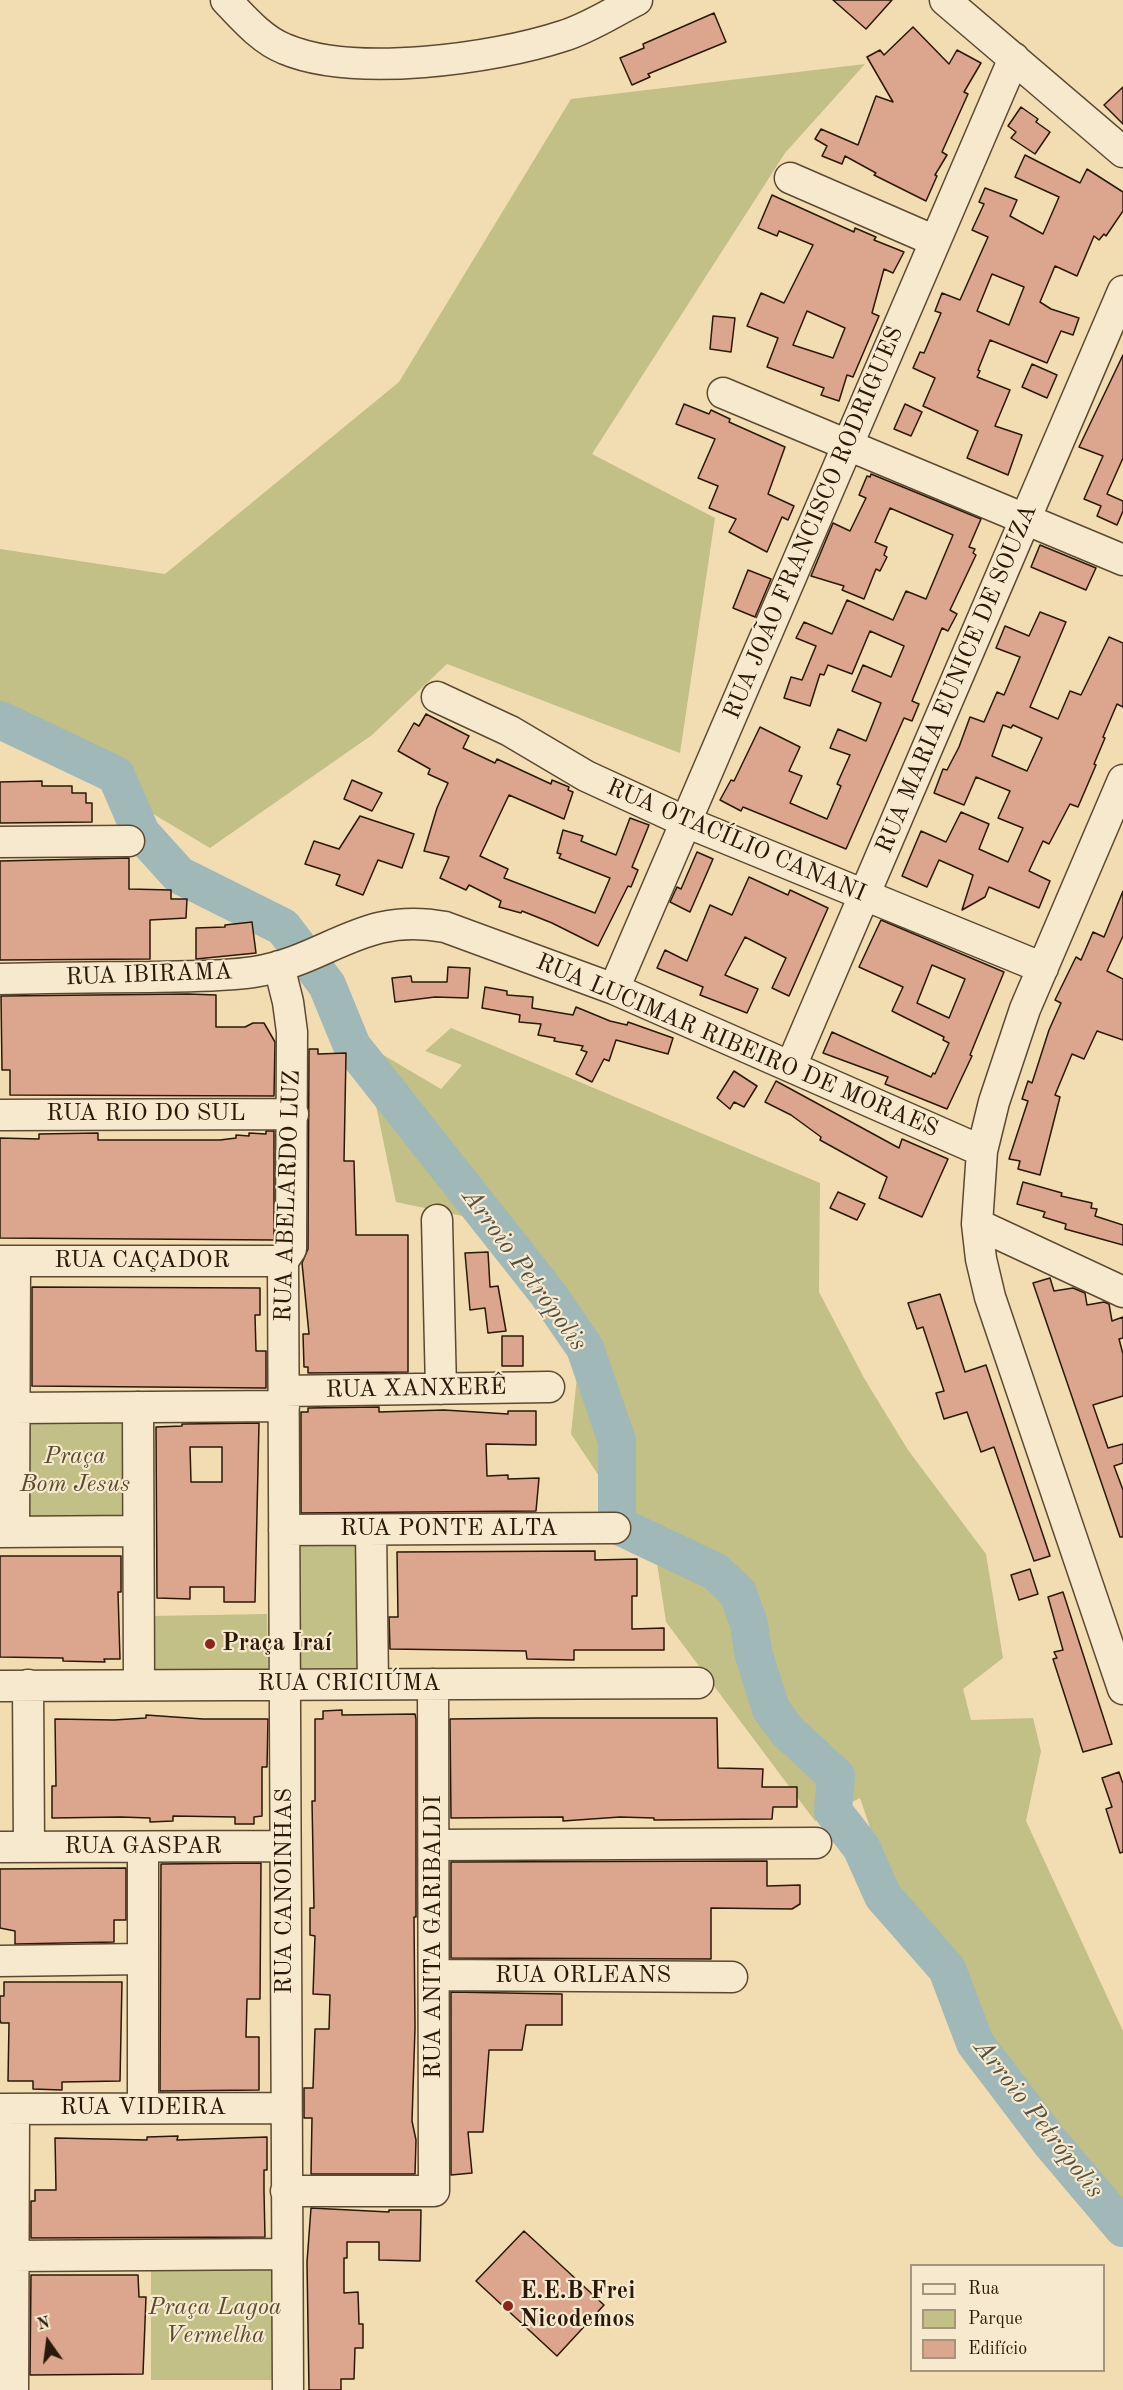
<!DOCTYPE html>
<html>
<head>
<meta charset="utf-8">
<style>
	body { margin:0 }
	#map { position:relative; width:1123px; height:2390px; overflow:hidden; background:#f2ddb2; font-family:"Old Standard TT",serif }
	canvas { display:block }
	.legend { position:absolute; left:910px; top:2264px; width:195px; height:108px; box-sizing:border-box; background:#f7e9cd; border:2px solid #a5957e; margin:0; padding:8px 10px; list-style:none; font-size:18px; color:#2a1808 }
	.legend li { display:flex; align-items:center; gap:12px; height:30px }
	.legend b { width:30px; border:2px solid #a5957e }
	.north { position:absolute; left:18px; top:2312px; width:60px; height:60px; -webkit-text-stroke:4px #f7e9cd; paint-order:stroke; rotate:346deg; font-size:16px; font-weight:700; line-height:24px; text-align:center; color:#2a1808 }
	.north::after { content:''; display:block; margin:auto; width:21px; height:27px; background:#2a1808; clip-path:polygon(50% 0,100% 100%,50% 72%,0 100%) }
</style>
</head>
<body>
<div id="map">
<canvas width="1123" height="2390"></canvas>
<ul class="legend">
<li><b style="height:8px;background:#f7e9cd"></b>Rua</li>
<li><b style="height:16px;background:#c2bf87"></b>Parque</li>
<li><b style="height:16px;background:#dca58d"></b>Edifício</li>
</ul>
<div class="north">N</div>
</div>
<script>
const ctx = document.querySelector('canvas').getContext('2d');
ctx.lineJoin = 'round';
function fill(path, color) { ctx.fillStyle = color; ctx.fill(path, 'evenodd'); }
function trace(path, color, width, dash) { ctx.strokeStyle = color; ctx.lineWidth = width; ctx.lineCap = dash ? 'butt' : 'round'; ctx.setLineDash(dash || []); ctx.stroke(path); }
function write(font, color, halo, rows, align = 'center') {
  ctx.font = font + ' "Old Standard TT",serif'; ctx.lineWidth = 4.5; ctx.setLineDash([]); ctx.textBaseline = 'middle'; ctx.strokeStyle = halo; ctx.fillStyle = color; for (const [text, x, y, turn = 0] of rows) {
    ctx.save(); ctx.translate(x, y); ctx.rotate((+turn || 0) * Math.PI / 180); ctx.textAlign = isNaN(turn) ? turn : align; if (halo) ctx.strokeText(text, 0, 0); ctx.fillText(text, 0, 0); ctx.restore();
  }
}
fill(new Path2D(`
	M865 64 785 153 592 454 715 518 680 753 447 664 372 735 210 848 0 722V549L165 574 399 382 571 99Z
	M451 1028 820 1183 819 1292 864 1378 908 1450 986 1554 1003 1658 963 1689 971 1720 1033 1718 1041 1751 1026 1821 1123 2031V2215L1086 2165 1032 2104 964 2002 953 1962 891 1890 860 1798 815 1821 666 1622 657 1563 571 1434 579 1358 472 1218 396 1202 363 1043 441 1089 462 1065 425 1051Z
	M126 1419V1522L25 1523V1420Z
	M364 1544 365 1671H297L296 1545Z
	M267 1614 268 1671 153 1673 152 1616Z
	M151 2263 279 2264 278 2380H151Z`), '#c2bf87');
trace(new Path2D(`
	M0 720 116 775 141 833 179 875 283 927 327 985 352 1046 548 1294 585 1348 617 1441V1525L716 1572 738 1593 749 1624 753 1652 771 1709 787 1731 836 1776 833 1811 861 1847 883 1896 947 1969 975 2043 1051 2143 1123 2228`), '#a0b9b8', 38);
const building = new Path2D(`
	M833 0H892L866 29Z
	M714 13 726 42 648 74 650 77 632 85 620 58 644 48 643 44Z
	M913 27 949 64 957 50 981 63 964 92 968 94 942 152 947 155 935 175 937 176 926 201 874 175 876 173 845 156 842 164 822 156 827 146 815 139 821 129 858 145 876 96 893 102 867 57 880 50 884 55Z
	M1123 87V124L1104 105Z
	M1021 107 1038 119 1036 122 1050 132 1035 154 1011 138 1016 132 1008 126Z
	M1025 155 1080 183 1087 169 1123 192V211L1106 236 1104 234 1099 240 1094 236 1077 276 1055 266 1040 302 1051 309 1079 318 1073 335 1061 331 1047 363 990 340 978 370 980 371 977 377 1010 390 995 426 1022 435 1008 475 967 458 978 431 923 406 935 378 913 368 920 352 924 353 941 313 935 311 942 293 960 300 988 237 972 230 984 204 979 202 985 188 1017 200 1010 216 1043 234 1059 197 1015 177ZM992 274 1024 287 1009 325 977 311Z
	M772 195 854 232 855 228 876 237 874 240 904 252 893 273 884 269 872 313 879 316 853 377 847 375 839 401 821 395 824 388 767 367 778 338 747 326 761 293 784 303 813 245 779 231 777 236 758 228ZM807 311 845 328 833 358 793 345Z
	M713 316 735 318 731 352 710 349Z
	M1123 355V458L1107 494 1123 501V511L1117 525 1097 516 1101 506 1084 499 1103 456 1079 447Z
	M1032 364 1057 375 1047 398 1022 387Z
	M684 404 709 414 711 410 730 419 729 422 785 447 768 494 794 506 788 520 782 517 767 552 729 532 736 519 709 508 718 486 698 478 715 439 676 424Z
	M905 404 922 412 911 436 894 429Z
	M871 474 981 519 969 547 975 549 973 553 976 555 950 610 957 614 948 631 942 628 912 701 919 704 912 721 904 718 846 849 743 807 741 811 720 800 731 780 734 781 760 727 800 747 789 771 802 776 790 803 827 819 841 786 837 784 850 755 830 748 838 729 866 741 881 703 852 691 863 665 891 677 904 646 870 631 852 674 828 665 824 675 820 674 810 706 784 698 791 677 802 680 816 646 796 638 804 622 832 634 847 600 893 620 906 591 926 599 953 535 890 508 875 542 887 547 884 555 887 557 880 571 876 569 864 599 842 590 844 586 811 576 833 523 850 531 866 498 859 495 867 476 870 477Z
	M1040 545 1096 568 1086 590 1031 567Z
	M748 570 771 579 755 617 733 608Z
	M1040 612 1066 622 1030 707 1058 719 1070 691 1081 695 1109 637 1123 643V707L1117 704 1103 737 1105 738 1094 764 1096 765 1078 807 1070 804 1049 844 1043 841 1029 871 1050 881 1039 908 989 887 985 897 962 910 973 875 939 860 927 887 902 876 921 831 946 842 961 812 989 824 979 849 1008 862 1023 828 998 818 1010 791 976 777 964 805 934 793 943 769 947 770 959 747 970 717 984 722 997 692 1004 695 1020 657 996 648 1005 626 1029 636ZM1003 725 1011 728 1013 725 1042 738 1027 771 992 756Z
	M426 714 469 736 463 748 495 763 497 759 551 784 552 780 569 787 568 790 573 792 564 819 509 795 480 856 508 869 504 878 595 913 610 878 559 858 561 854 557 853 563 830 583 836 581 841 616 855 630 818 649 825 632 867 638 870 631 887 628 886 598 946 552 923 522 911 521 913 499 907 501 901 469 885 466 890 440 878 449 857 424 851 437 808 448 783 428 774 430 769 398 751 414 723 419 726Z
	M352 780 382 793 372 811 344 799Z
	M42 781V786H72V793H86V803H92V822L0 823V782Z
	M360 816 414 834 402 868 378 860 363 895 336 885 340 875 305 864 314 841 339 849Z
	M697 852 713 859 690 912 670 902 677 887 681 889Z
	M129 858V889L171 890V899H187L186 918 150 920V959L0 960V861Z
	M749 877 788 895 790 890 828 908 789 996 772 988 786 958 745 937 725 975 758 989 747 1013 700 995 703 987 657 968 665 950 687 961 710 905 732 915Z
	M1123 891V936L1107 971 1123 979V1040L1097 1031 1084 1059 1072 1054 1055 1095 1060 1097 1040 1175 1018 1169 1020 1161 1009 1159 1028 1101 1022 1099 1028 1081 1032 1083 1049 1030 1061 1003 1055 1000 1076 957 1081 960 1093 932 1104 937Z
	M881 920 1004 972 970 1055 972 1056 947 1109 885 1084 888 1077 823 1053 832 1032 931 1077 933 1073 935 1074 949 1043 943 1040 944 1037 892 1011 903 987 859 967ZM932 965 965 979 949 1018 917 1003Z
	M252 922 256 953 196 959V928L225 927V925Z
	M448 967 470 968 468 998 435 997 395 1002 392 978 411 976 412 982H447Z
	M485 987 507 991V995L533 997 532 1008 573 1015 576 1007 610 1021 627 1025 628 1022 673 1038 668 1054 616 1040 609 1061 604 1059 592 1082 576 1074 587 1052 581 1050 583 1046 554 1041 555 1038 538 1035 541 1024 519 1022 520 1015 482 1008Z
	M188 994 216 995V1027H245L253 1023H264L275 1042 274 1096 10 1095V1070H2L1 996Z
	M309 1049H318V1054L346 1053 344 1161H354L356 1235H408V1372L308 1373V1367H304L303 1334H309L302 1263 308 1249Z
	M734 1071 757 1086 744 1107 734 1102 730 1109 717 1098Z
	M776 1081 899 1148 902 1139 948 1159 922 1217 879 1198 887 1177 820 1140 821 1137 791 1115 765 1102Z
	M266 1131H274V1240L0 1238V1138L39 1139V1134L98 1133V1140H220L236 1138V1135L249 1136V1133L266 1134Z
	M1023 1182 1062 1193 1061 1196 1092 1203 1091 1208 1097 1209 1095 1216 1123 1225V1245L1065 1229 1066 1224 1043 1217 1045 1212 1017 1204Z
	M838 1192 865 1204 857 1220 830 1208Z
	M488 1252 490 1287 498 1286 506 1331 488 1333 485 1308 470 1310 465 1253Z
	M1050 1278 1054 1291 1073 1288 1085 1293 1087 1305 1104 1302 1109 1304 1112 1321 1123 1317V1338L1119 1339 1123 1354V1396L1093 1405 1108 1448 1123 1444V1463L1114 1466 1123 1490V1537H1120L1033 1283Z
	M32 1287 260 1288V1315H255L256 1351H266V1388L32 1386Z
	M940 1294 965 1372 986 1365 1050 1556 1034 1561 994 1447 981 1452 967 1412 944 1419 936 1393 944 1391 923 1327 917 1329 908 1303Z
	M502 1336H523V1366H502Z
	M379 1407V1412L444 1410 508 1414V1411H536V1445L486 1444 487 1476 508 1475V1479L539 1478 536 1511 301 1513V1412H308V1408Z
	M259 1423 255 1602H224V1587H190V1599L157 1598 156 1427 182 1426V1424ZM190 1447H222V1482H191Z
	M595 1551V1560L637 1559V1596H632V1629L664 1628V1650H574V1660L527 1659 526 1651 390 1649 389 1617H398L397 1552Z
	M0 1556H121V1592H118L120 1659H104L105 1662 63 1661V1658L0 1657Z
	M1030 1569 1038 1594 1019 1600 1011 1575Z
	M1063 1592 1112 1744 1083 1752 1053 1659 1057 1658 1054 1652 1063 1650 1048 1597Z
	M342 1710V1715L415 1714 416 1719V1917H414L415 2028 412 2121 416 2140 415 2174H311L312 2118H304V2088H313L315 2029H329L330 1995 313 1994 315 1936 310 1935V1908H314L312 1801H315V1719H323V1711Z
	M146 1715 203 1719H268L267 1767H262V1816L254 1817V1824H235V1817L173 1816V1821L150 1822V1818L121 1817 52 1818V1786H56L55 1719 114 1720 146 1718Z
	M536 1718H717L718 1768 763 1769 762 1787H797V1807H773L772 1819 654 1820V1818L620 1817 563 1821V1817L451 1818 450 1719Z
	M1119 1772 1123 1784V1852L1120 1853 1106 1809 1112 1807 1102 1778Z
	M767 1861V1886L800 1885V1904L792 1909 711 1908V1959L451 1958V1862Z
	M261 1863 260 1999H247L246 2037H259V2090L160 2091 161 1864Z
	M126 1868V1920H114V1942L15 1944V1931L0 1928V1869Z
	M4 1982H122L120 2081 62 2082V2090L33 2089V2081H8L9 2023H1L0 2020V1996H4Z
	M451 1992 562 1994V2025H526L522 2050H489L483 2132H468L472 2173 451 2175Z
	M178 2136 177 2140 267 2137V2170H264V2191L265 2237 31 2238V2201H35V2190H56L55 2138 147 2140V2137Z
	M311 2208 389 2212V2210H421L420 2261 379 2260V2242H347V2258H344V2293L358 2292 359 2324H363V2348H355L354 2379H341V2390H309L307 2262Z
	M524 2231 604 2305 557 2356 476 2281Z
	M31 2275H138L139 2297H146L143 2374 30 2375Z`);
fill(building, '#dca58d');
trace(building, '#2a1808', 1.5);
const minor = new Path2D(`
	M226 0C243 18 262 40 285 49 354 78 493 59 563 36 589 28 613 12 637 0
	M945 0 1123 152
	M790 178 935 241
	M723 393 1123 560
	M437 697 510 731 586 776 686 822 1043 968
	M1123 780 1025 1009 994 1102 982 1151 977 1224 981 1259 990 1297 1123 1689
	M0 842 129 841
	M279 966 288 1002 292 1032 291 1249 283 1261 288 2390
	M0 979C50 978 100 977 150 977 185 976 220 977 254 972 329 960 362 911 445 927L614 989 982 1151
	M614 989 1014 58
	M791 1066 1123 291
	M0 1115 293 1114
	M437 1220 441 1389
	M977 1224 1123 1292
	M0 1261H283
	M284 1391 549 1387
	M138 1407 139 1685
	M14 1408 284 1406
	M284 1530 615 1528
	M371 1530 373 1684
	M0 1532 138 1531
	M14 1532 15 1261
	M28 1685 29 1847
	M0 1686 698 1683
	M434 1845 816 1843
	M0 1847 285 1846
	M143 1847V2108
	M0 1961 143 1959
	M434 1975 732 1977
	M0 2109 286 2108
	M286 2191H434L433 1684
	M13 2256 286 2254
	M13 2390 14 2109`);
trace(minor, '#5c4932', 33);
trace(minor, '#f7e9cd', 30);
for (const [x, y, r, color] of [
	[210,1644,6,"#8f2418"],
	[508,2306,6,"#8f2418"]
]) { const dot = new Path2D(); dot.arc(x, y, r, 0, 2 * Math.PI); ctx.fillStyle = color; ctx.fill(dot); trace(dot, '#f7e9cd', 2); }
write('24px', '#2a1808', '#f7e9cd', [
	["RUA JOÃO FRANCISCO RODRIGUES",814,523,-67],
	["RUA MARIA EUNICE DE SOUZA",957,679,-67],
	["RUA OTACÍLIO CANANI",736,841,23],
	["RUA IBIRAMA",149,975,-2],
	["RUA LUCIMAR RIBEIRO DE MORAES",737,1046,23],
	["RUA RIO DO SUL",146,1114],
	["RUA ABELARDO LUZ",288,1196,-88],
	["RUA CAÇADOR",142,1261],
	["RUA XANXERÊ",416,1389,-1],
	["RUA PONTE ALTA",449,1529],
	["RUA CRICIÚMA",349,1684],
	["RUA GASPAR",143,1847],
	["RUA CANOINHAS",285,1891,-90],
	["RUA ANITA GARIBALDI",434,1937,-90],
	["RUA ORLEANS",583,1976],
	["RUA VIDEIRA",143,2108]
]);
write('italic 24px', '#584a2e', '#f7e9cd', [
	["Praça",75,1457],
	["Bom Jesus",75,1485],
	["Praça Lagoa",215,2308],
	["Vermelha",215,2336]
]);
write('bold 24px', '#2a1808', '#f7e9cd', [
	["Praça Iraí",222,1644],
	["E.E.B Frei",520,2292],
	["Nicodemos",520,2320]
], 'left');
write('italic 26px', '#535046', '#f7e9cd', [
	["Arroio Petrópolis",524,1270,54],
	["Arroio Petrópolis",1038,2119,52]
]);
</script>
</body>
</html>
